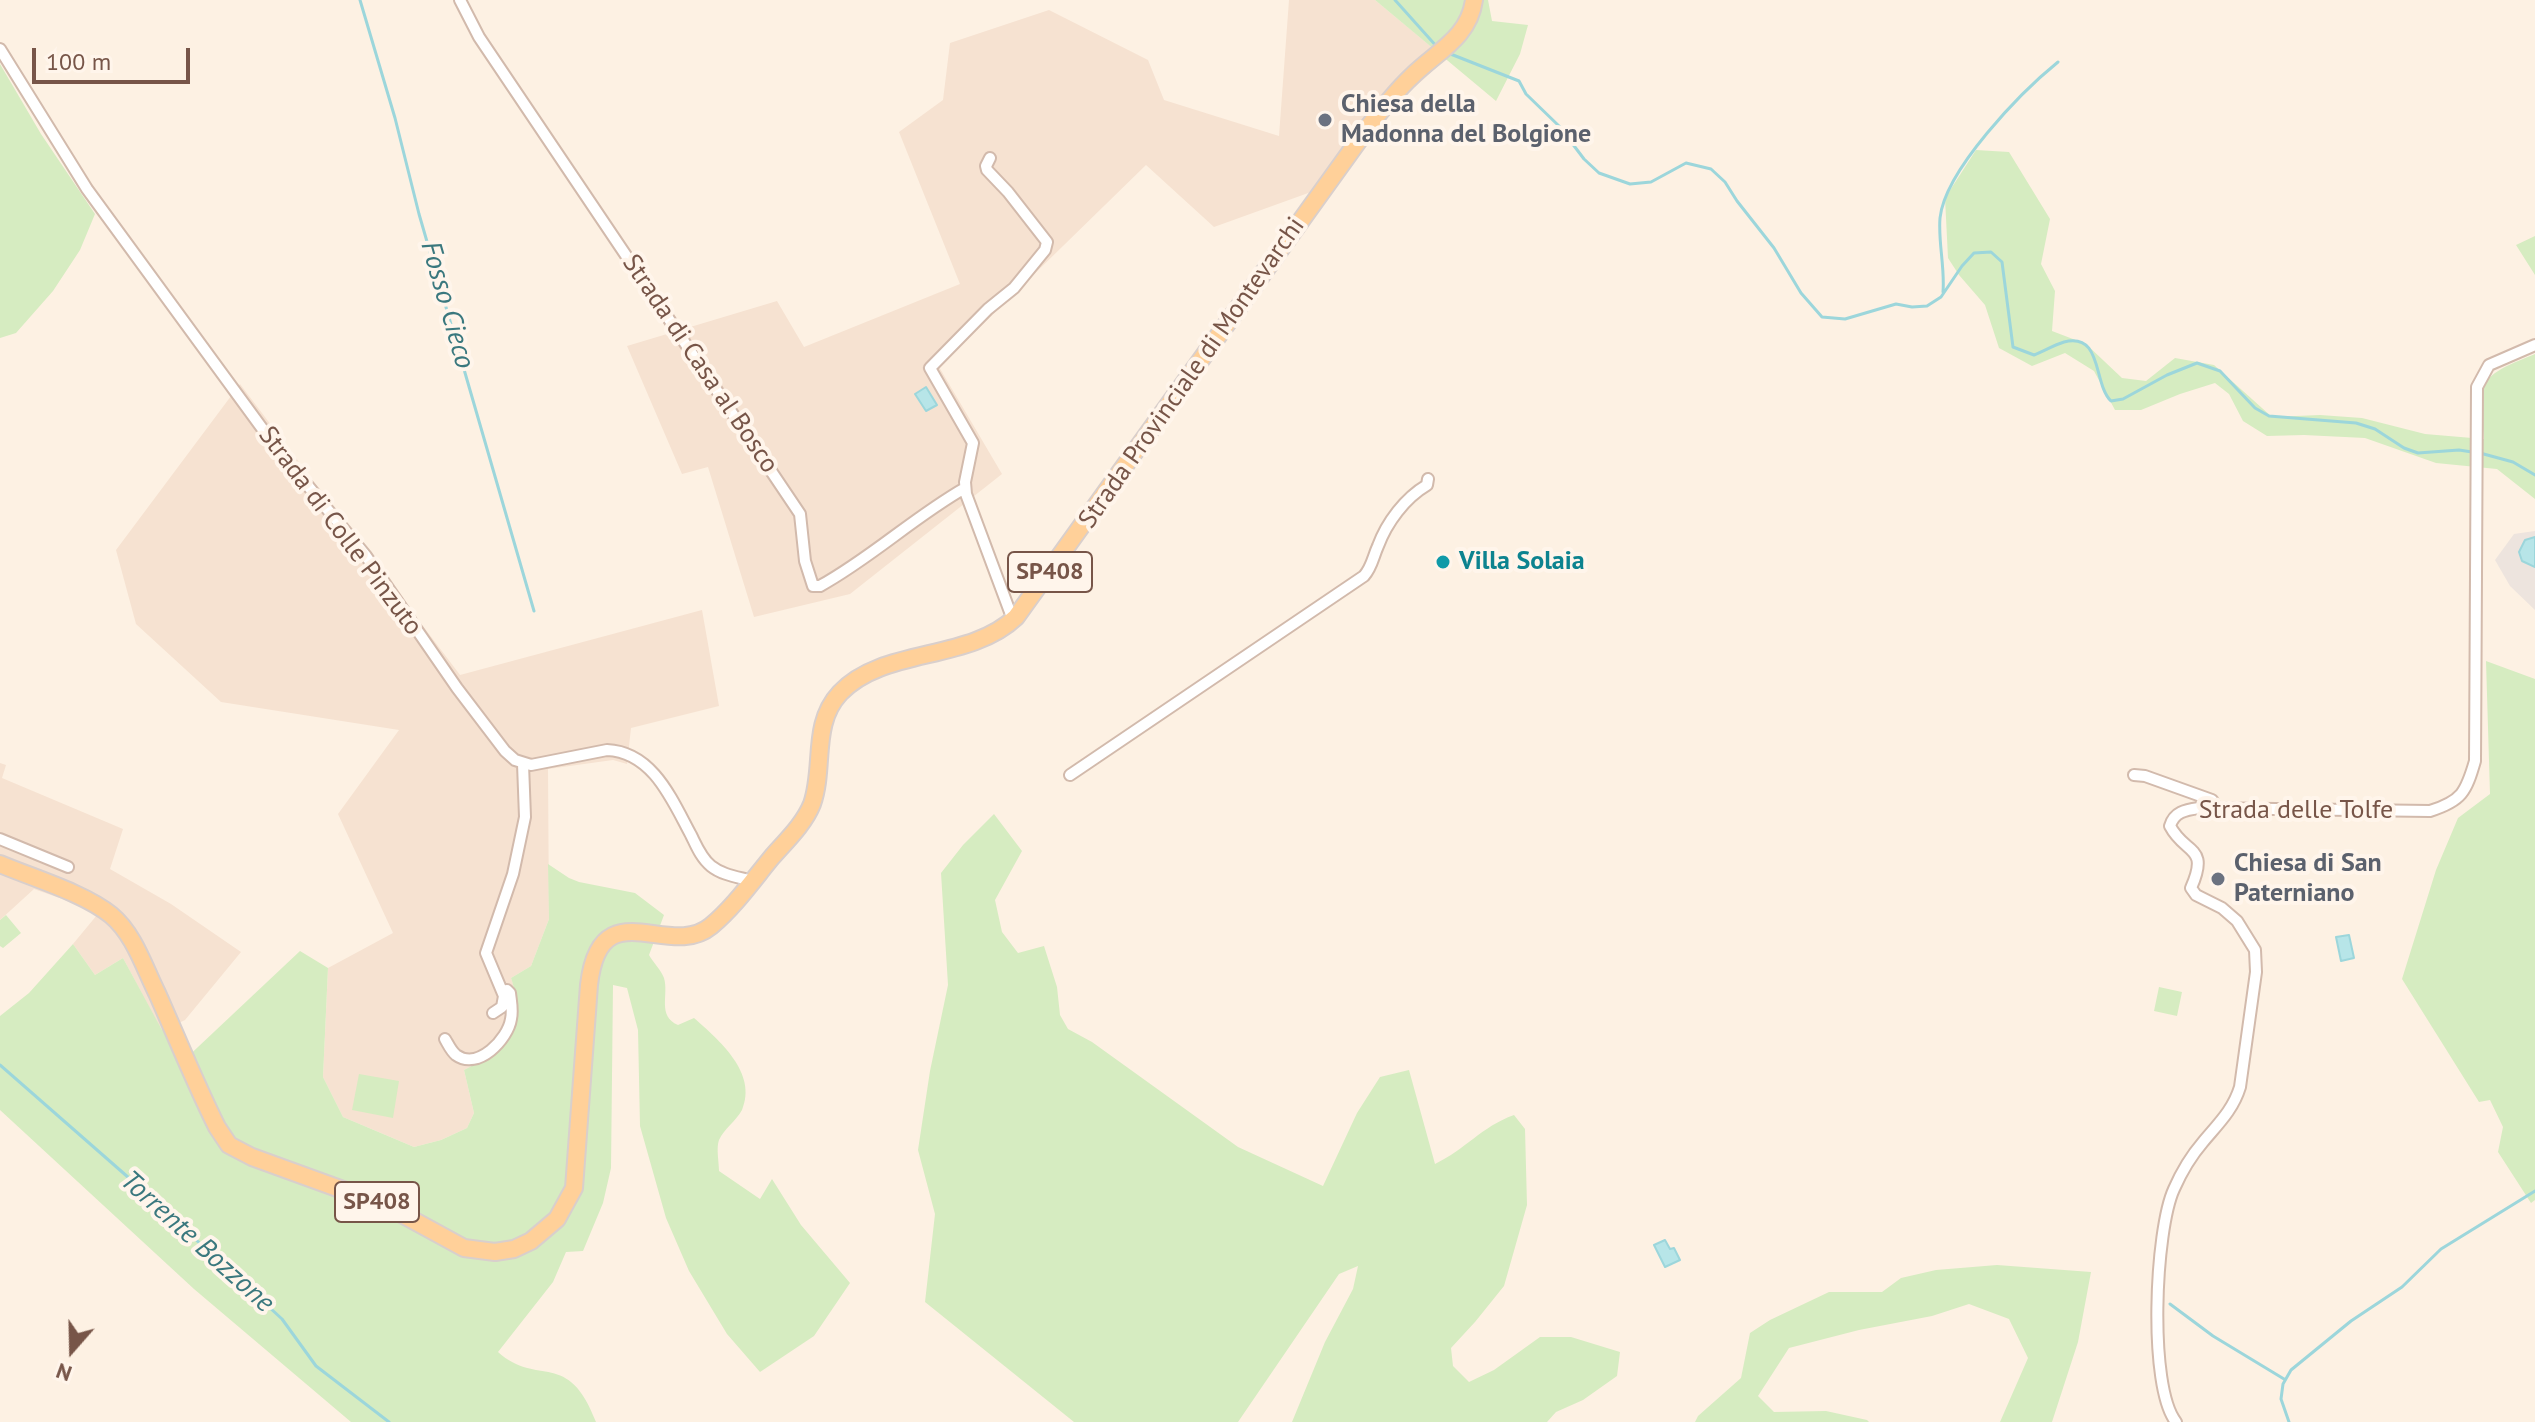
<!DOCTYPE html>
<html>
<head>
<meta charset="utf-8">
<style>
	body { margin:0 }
	#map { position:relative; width:2535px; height:1422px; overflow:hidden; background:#fdf1e3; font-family:"PT Sans",sans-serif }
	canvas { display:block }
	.north { position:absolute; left:32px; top:1310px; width:80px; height:80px; -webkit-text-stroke:6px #fff5eb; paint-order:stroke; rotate:200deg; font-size:22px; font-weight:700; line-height:32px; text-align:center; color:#775548 }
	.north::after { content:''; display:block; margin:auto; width:28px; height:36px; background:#775548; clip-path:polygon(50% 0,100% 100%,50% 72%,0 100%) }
	.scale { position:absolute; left:32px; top:48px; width:158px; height:36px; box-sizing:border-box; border:4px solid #775548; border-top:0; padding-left:10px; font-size:24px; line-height:28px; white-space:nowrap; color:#775548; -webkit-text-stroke:6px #fff5eb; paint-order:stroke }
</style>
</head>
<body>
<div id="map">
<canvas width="2535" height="1422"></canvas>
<div class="north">N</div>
<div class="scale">100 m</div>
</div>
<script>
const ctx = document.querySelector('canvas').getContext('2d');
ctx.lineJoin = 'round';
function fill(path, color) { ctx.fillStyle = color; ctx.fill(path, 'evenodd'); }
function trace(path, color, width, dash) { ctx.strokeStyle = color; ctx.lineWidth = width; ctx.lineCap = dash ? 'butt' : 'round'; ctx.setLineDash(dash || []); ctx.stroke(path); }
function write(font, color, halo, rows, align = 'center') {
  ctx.font = font + ' "PT Sans",sans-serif'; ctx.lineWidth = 8; ctx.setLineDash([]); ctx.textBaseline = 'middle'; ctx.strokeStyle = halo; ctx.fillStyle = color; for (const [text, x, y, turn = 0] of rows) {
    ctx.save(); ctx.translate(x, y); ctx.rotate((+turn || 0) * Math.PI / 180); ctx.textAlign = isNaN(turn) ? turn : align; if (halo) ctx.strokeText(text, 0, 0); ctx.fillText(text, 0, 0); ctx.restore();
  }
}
fill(new Path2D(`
	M1289 0H1375L1446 59 1394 106 1336 183 1214 227 1146 165 939 367 1002 474 850 594 754 617 708 467 682 474 627 346 777 301 804 347 960 284 899 132 943 100 950 43 1049 10 1148 60 1164 100 1279 136Z
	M240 384 460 675 702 610 719 706 631 728 627 764 613 760 548 769 549 919 531 966 511 978 517 996 519 1012 511 1035 492 1056 464 1070 474 1113 467 1128 441 1140 414 1147 343 1117 323 1077 328 968 393 933 338 814 399 730 221 702 136 624 116 550Z
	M0 763 6 765 2 778 123 829 110 869 171 904 241 952 185 1020 162 1031 123 958 95 975 73 944 97 915 79 905 34 889 0 920Z`), '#f6e2d1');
fill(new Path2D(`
	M2535 531V610L2510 586 2495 560 2514 534Z`), '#ede4de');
fill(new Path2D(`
	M1375 0H1488L1492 21 1528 25 1520 54 1496 101Z
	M0 64 41 134 95 214 80 250 53 291 16 333 0 338Z
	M1976 150 2009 152 2050 219 2041 264 2055 291 2052 331 2086 344 2122 378 2146 381 2175 358 2214 365 2272 417 2320 415 2362 418 2425 434 2484 439C2484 426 2478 408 2480 395 2484 371 2517 362 2535 354V499L2497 469 2436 463 2365 438 2304 435 2267 436 2243 421 2229 394 2215 383 2180 394 2141 410H2115L2094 371 2065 353 2032 366 1999 348 1985 305 1959 275 1948 258 1945 198Z
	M2535 236V275L2516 245Z
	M2486 661 2535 679V1200L2531 1203 2498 1152 2503 1127 2490 1100 2479 1102 2402 979 2436 870 2458 818 2490 794Z
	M994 814 1022 851 995 900 1002 932 1018 953 1044 946 1057 987 1060 1015 1068 1029 1092 1042 1238 1147 1323 1186 1357 1113 1380 1077 1409 1070 1435 1164C1466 1149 1481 1127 1514 1115L1525 1129 1527 1205 1504 1286 1475 1322 1451 1348 1453 1366 1469 1382 1494 1370 1540 1337H1571L1620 1352 1617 1376 1583 1400 1556 1412 1547 1422H1292L1325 1342 1353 1289 1358 1266 1339 1274 1238 1422H1074L925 1302 935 1214 918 1150 930 1071 948 985 941 873 963 845Z
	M548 864 569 878 579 882 635 893 664 915 649 955C653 962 661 970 664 978 669 995 657 1016 678 1025L694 1018C719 1040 758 1073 742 1110 736 1121 724 1129 719 1140 716 1148 719 1162 719 1171L760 1199 772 1179 801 1225 850 1283 814 1336 760 1372 727 1334 689 1271 666 1218 640 1126 638 1030 627 988 613 985 611 1168 603 1203 583 1251 566 1252 553 1282 498 1352C538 1388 568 1348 596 1422H351L194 1289 0 1110V1016L29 993 73 944 95 975 123 958 162 1030 165 1029 181 1063 300 951 328 968 323 1077 343 1117 414 1147 441 1140 467 1128 474 1113 464 1070C508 1048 528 1029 511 978L531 966 549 919Z
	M6 915 21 933 3 948 0 946V920Z
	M2159 987 2182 992 2177 1016 2154 1011Z
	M359 1074 399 1081 393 1118 352 1110Z
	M1997 1265 2091 1272 2078 1342 2052 1422H2000L2028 1358 2009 1319 1969 1304 1932 1316 1859 1330 1789 1348 1758 1396 1774 1412 1826 1411 1867 1420 1869 1422H1695L1698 1416 1741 1378 1750 1333 1770 1320 1829 1292H1882L1901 1278 1936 1270Z`), '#d6ecc1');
const water = new Path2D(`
	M926 387 937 405 926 411 915 394Z
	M2535 537V567L2522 561 2519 552 2525 540Z
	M2349 935 2354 958 2341 961 2336 937Z
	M1665 1240 1670 1249 1674 1248 1680 1260 1665 1267 1654 1245Z`);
fill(water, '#b7e5e8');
trace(water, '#9cd6db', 2);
trace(new Path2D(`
	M360 0 395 118 419 214 534 611
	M1395 0 1438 48
	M1448 53 1519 81 1526 94 1559 126 1584 159 1599 173 1630 184 1651 182 1686 163 1711 169 1725 182 1737 201 1774 248 1801 293 1822 317 1845 319 1896 304 1912 307 1927 306 1941 297 1962 266 1974 253 1991 252 2002 262 2013 347 2034 355C2044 351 2054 345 2064 342 2103 332 2093 384 2111 401L2123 399 2167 375 2197 363 2220 371 2255 408 2269 416 2356 423 2375 429 2404 448 2418 453 2459 450 2472 452
	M1943 292C1945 267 1938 242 1940 218 1945 170 2021 92 2058 62
	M2480 453 2513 462 2535 475
	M0 1065 129 1178 282 1319 316 1366 389 1422
	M2170 1304 2213 1336 2284 1379
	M2289 1422 2281 1399 2283 1384 2291 1370 2351 1321 2402 1287 2441 1249 2535 1191`), '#9cd6db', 3);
const minor = new Path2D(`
	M460 0 479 37 800 514 805 561 813 586H820C871 558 914 517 965 488
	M0 49 87 189 275 446 366 556 457 688 505 751 515 760 531 765 607 750C653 752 672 800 691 835 696 845 701 858 711 866 722 875 738 877 752 881
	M990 158 986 166 987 170 1008 192 1047 242 1045 250 1014 288 988 309 930 368 973 443 965 482 966 494 1013 620
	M1070 775 1364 576C1372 567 1373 557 1378 546 1387 522 1405 498 1427 485L1428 479
	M2134 775 2145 776 2212 800 2217 809
	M0 839 68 867
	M493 1013 502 1007 504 996 486 953 513 874 525 817 523 764
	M445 1039C448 1044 451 1051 456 1055 478 1071 508 1039 511 1019 513 1010 511 1002 510 993L507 990
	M2176 1422C2148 1387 2155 1230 2174 1189 2181 1173 2191 1156 2203 1142 2218 1124 2233 1110 2240 1087L2256 972 2255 950 2237 921 2222 908 2196 895 2191 888C2210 845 2185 855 2170 826 2174 812 2185 810 2199 808L2430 811C2462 801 2466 792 2475 761L2477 387 2489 365 2535 345`);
const primary = new Path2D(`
	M0 864C33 878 84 893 111 915 134 934 144 967 157 993 177 1038 195 1083 217 1127L229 1145 252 1157 387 1206 464 1248 495 1252 514 1249 531 1241 557 1219 574 1188 589 985C600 888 669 961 711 926 734 907 753 880 772 857 786 841 804 824 812 804 825 767 811 724 840 693 883 647 969 662 1016 617L1369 126C1382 109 1395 92 1411 77 1436 52 1469 38 1474 0`);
trace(minor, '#d2baac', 14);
trace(primary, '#d9cfcc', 20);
trace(minor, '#fff', 10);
trace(primary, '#ffd099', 16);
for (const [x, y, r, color] of [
	[1325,120,8,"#6b7280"],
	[1443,562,8,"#0f9aa8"],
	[2218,879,8,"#6b7280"]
]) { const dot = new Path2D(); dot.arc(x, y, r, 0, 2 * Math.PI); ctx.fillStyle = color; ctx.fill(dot); trace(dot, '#fff5eb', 3); }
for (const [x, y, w] of [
	[1050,572,84],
	[377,1202,84]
]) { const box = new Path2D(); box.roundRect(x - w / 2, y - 20, w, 40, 6); ctx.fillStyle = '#fff5eb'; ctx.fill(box); trace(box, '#775548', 2); }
write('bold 24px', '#775548', null, [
	["SP408",1050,572],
	["SP408",377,1202]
]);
write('bold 26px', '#5b616d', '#fff5eb', [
	["Chiesa della",1341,105],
	["Madonna del Bolgione",1341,135],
	["Chiesa di San",2234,864],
	["Paterniano",2234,894]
], 'left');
write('26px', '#775548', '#fff5eb', [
	["Strada di Casa al Bosco",700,364,56],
	["Strada Provinciale di Montevarchi",1192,373,-55],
	["Strada di Colle Pinzuto",340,531,53],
	["Strada delle Tolfe",2296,811]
]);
write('bold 26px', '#0d838f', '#fff5eb', [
	["Villa Solaia",1459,562]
], 'left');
write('italic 28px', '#3a787e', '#fff5eb', [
	["Fosso Cieco",447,305,74],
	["Torrente Bozzone",197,1242,42]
]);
</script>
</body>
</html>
